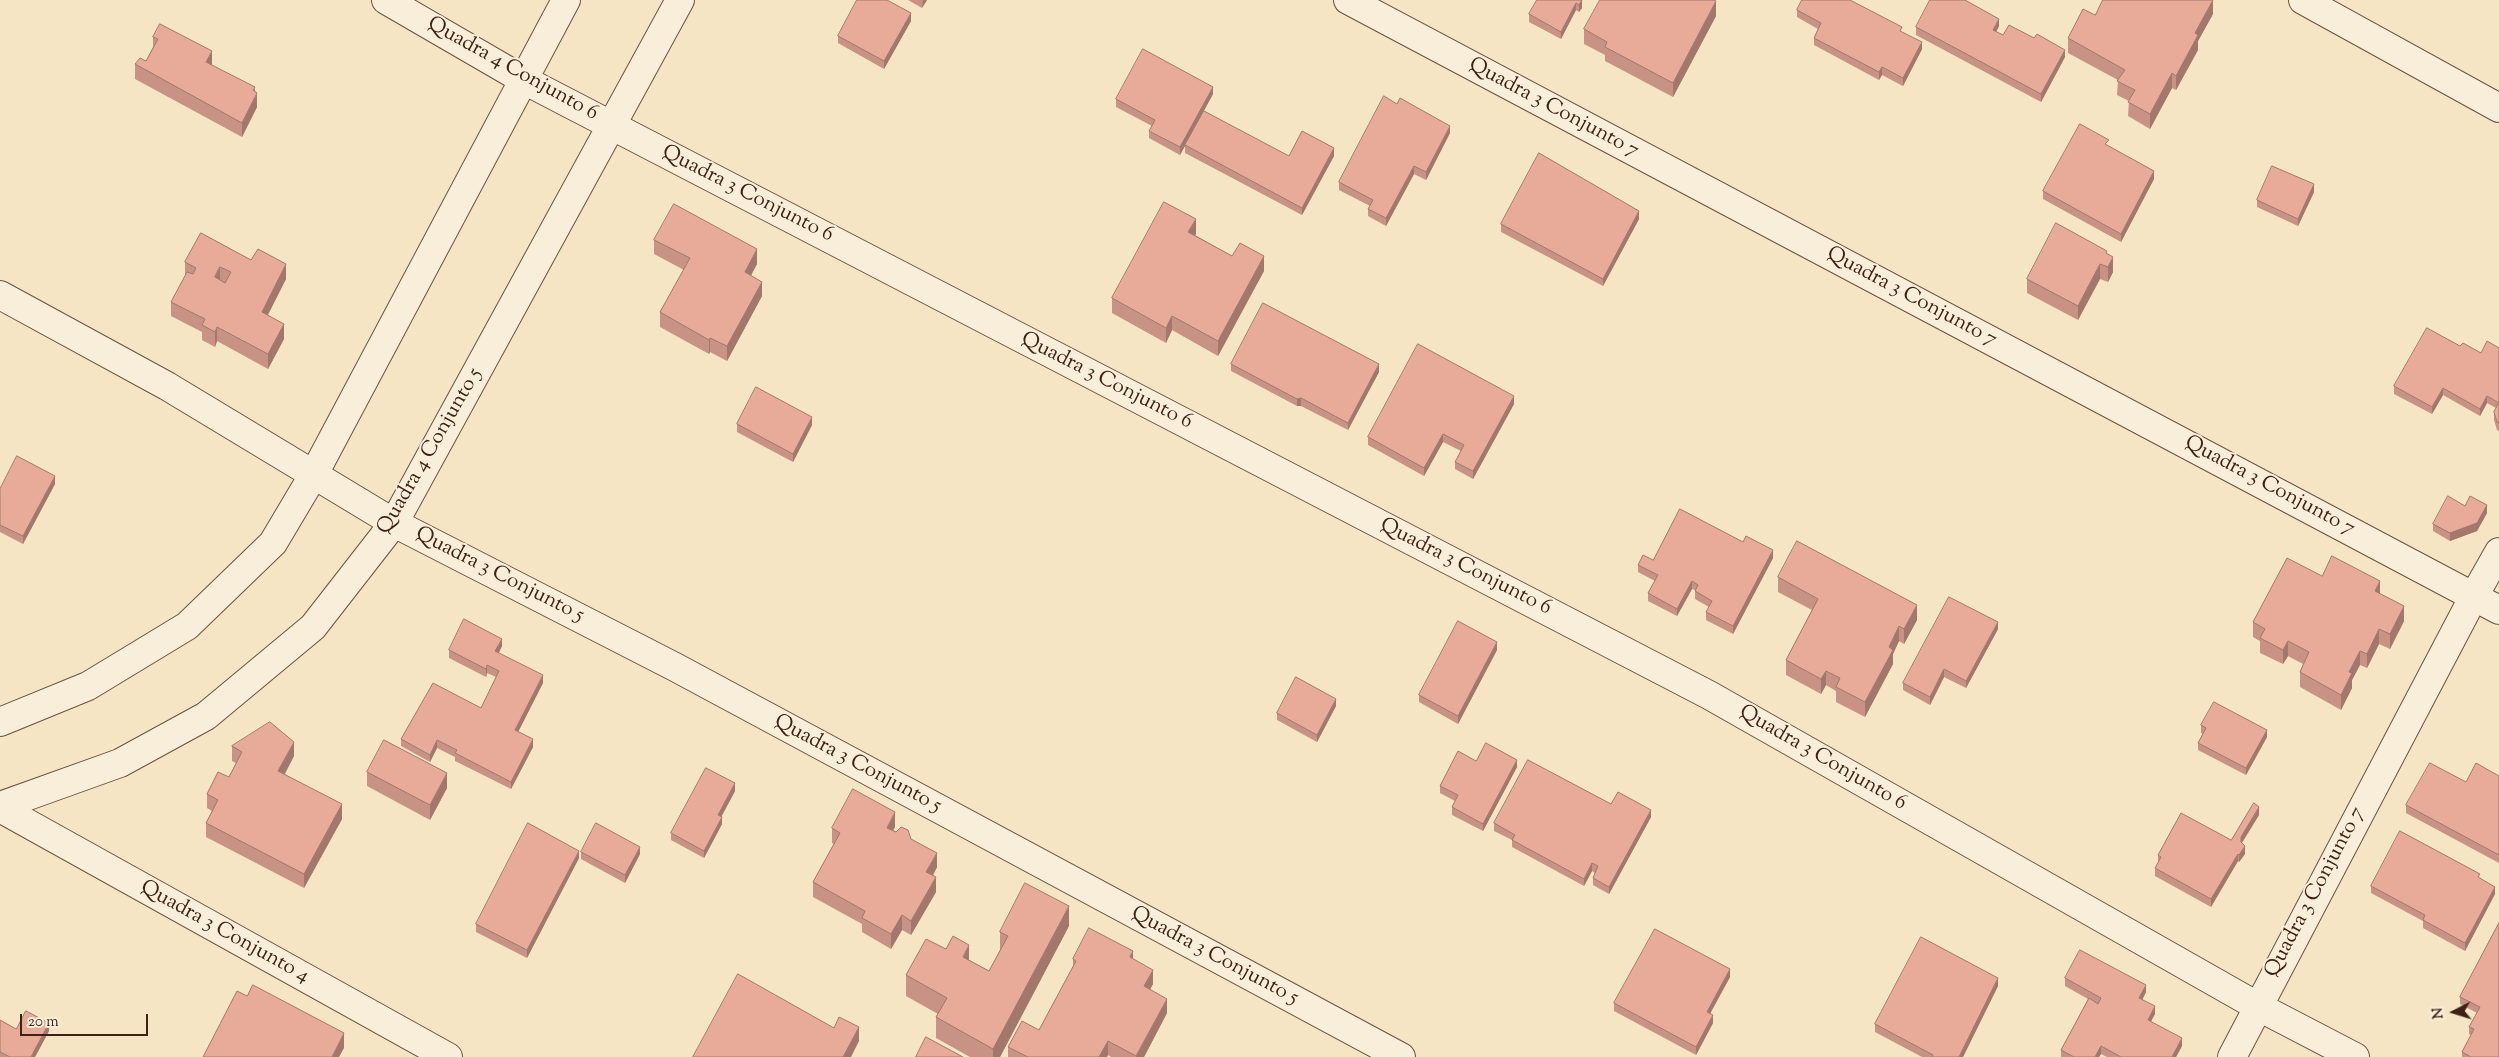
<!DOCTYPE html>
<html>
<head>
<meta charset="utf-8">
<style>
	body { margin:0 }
	#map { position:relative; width:2499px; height:1057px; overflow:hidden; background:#f5e5c4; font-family:"Sorts Mill Goudy",serif }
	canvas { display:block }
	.north { position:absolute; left:2429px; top:987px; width:50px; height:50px; -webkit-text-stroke:4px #f8eed9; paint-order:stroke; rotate:265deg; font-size:14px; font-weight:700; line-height:20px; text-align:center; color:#3d2215 }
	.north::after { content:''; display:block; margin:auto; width:18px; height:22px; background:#3d2215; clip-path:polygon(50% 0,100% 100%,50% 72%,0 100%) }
	.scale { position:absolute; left:20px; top:1014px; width:128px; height:22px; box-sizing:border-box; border:2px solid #3d2215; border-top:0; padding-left:6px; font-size:15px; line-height:18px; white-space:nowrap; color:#3d2215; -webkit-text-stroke:4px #f8eed9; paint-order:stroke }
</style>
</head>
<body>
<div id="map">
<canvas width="2499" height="1057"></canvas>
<div class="north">N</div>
<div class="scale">20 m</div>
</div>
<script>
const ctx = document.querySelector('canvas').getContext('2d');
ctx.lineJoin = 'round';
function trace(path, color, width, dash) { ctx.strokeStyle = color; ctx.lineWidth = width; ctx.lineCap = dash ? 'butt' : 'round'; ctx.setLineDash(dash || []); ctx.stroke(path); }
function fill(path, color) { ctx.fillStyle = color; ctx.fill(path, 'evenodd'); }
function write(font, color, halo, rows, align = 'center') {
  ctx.font = font + ' "Sorts Mill Goudy",serif'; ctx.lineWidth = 4; ctx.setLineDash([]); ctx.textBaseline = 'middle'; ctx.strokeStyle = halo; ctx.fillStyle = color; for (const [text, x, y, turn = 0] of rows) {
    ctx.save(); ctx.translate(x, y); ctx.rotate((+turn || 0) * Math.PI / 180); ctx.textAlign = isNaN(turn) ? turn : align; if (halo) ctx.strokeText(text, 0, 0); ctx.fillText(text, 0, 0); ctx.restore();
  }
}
const minor = new Path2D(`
	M386 0 524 80 1709 695 2257 1006 2355 1057
	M1348 0 2499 610
	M2303 0 2499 108
	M0 295 167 386 394 523 675 667 1401 1057
	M0 722 88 686 187 626 273 543 314 474 566 0
	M0 806 120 763 206 716 313 627 394 523 680 0
	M0 808 448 1057
	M2232 1057 2474 596 2499 552`);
trace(minor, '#6b5341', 30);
trace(minor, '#f8eed9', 28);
fill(new Path2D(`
	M908 0H927L922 8Z
	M1582 0V8L1579 12 1576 10 1561 39 1529 22V14Z
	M1797 10 1902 32 1922 49 1903 86 1882 75 1879 80 1814 45V38L1818 29 1797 17Z
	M2213 14 2198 41V50L2176 90 2172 88 2150 129 2128 116 2129 101 2117 95 2118 80 2068 53V38L2095 15Z
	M1716 16 1673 97 1605 61V55L1584 44V29Z
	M911 21 884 69 838 43V36Z
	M1999 26 1996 32 2003 35 2065 57 2041 102 1916 35V27Z
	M153 37 212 65 255 91 257 107 242 137 135 79V64L146 61 153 47Z
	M1213 94 1193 130 1289 156H1334L1302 215 1185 153V146L1180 155 1149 138V131L1152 126 1116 107V99Z
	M1450 133 1426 180 1414 174 1386 226 1368 216V209L1370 206 1339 190V182Z
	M2109 146 2154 179 2121 242 2043 199V191Z
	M2314 192 2298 226 2257 207V200Z
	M1639 219 1603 286 1501 232V224Z
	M201 233 286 279 268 315 284 339 268 369 217 341 215 347 202 340V332L171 316V302L185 276V262Z
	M1196 234 1195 235 1232 256 1264 271 1218 356 1172 330 1166 343 1112 313V298Z
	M654 240 757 264 751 275 762 296 727 361 710 352 709 354 660 327V312L684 270 654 254Z
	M2107 254 2113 272 2108 282 2100 279 2078 320 2027 293V279Z
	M2460 346 2481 353 2499 348V431L2497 430 2494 420V412L2496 408 2487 403 2480 416 2443 395 2432 414 2394 394V386Z
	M1231 364 1379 372 1348 430 1301 406H1297L1231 371Z
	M1514 404 1473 479 1455 469V462L1461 451 1443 442 1424 476 1368 445V437Z
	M737 424 812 425 793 462 737 432Z
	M55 484 23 544 0 532V489Z
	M2465 506 2487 513 2477 531 2450 541 2433 531V524Z
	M1743 542 1773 558 1733 634 1706 620V612L1709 607 1695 599V590L1692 589 1677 616 1648 601V593L1655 581 1638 572V565L1653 560Z
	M2322 576 2380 594 2404 621 2390 649 2379 644 2367 668 2360 665 2352 680V688L2341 710 2300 687V672L2303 664 2288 656 2283 664 2260 653V641L2253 637V622Z
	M1778 577 1917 620 1904 644 1899 641 1893 654V664L1865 717 1836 702V691L1826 685 1821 694 1786 675V660L1812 610 1778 592Z
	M1998 629 1966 688 1944 677 1930 705 1903 690V683Z
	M502 646 499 653 543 683 518 732 533 747 511 789 455 761V757L437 748 430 762 401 746V739L481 708 496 677 487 673 486 677 449 658V650Z
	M1497 650 1458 724 1419 702V695Z
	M1336 706 1317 742 1277 720V713Z
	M2201 725 2267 737 2246 775 2198 750V743L2203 734 2201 733Z
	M232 746 294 756 285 774 342 819 304 888 206 837V823L212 811 207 808V794L229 777 236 763 232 761Z
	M1476 761 1517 767 1483 831 1452 815V807L1455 801 1440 793V786Z
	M367 772 447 788 430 820 367 786Z
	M2499 776V863L2406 813V805L2466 782Z
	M735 791 721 817 722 824 704 858 671 840V833Z
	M1611 804 1651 817 1609 894 1593 885V878L1595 873 1592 871 1584 886 1512 847V840L1494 831V823Z
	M2259 815 2242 843 2245 854 2239 862 2238 861 2211 907 2155 876V868L2158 863V855L2231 840Z
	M895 827 893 830 911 839 937 867 933 876 936 892 911 935 902 930 891 949 862 932V924L813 897V882L834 844 832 843V828Z
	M581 852 640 854 625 883 581 859Z
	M579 858 527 958 476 932V924Z
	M2480 878 2495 894 2465 951 2423 928V921L2371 893V886Z
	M2499 923V1057H2462V1052L2471 1035 2469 1034V1027L2477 1013 2460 1004V997Z
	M1069 926 1000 1057H970L936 1038V1017L938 1014 906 996V975L946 949 969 960 989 971 1000 950V932Z
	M1073 959H1133L1153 984 1150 989 1167 1013 1144 1057H1111L1108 1055 1107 1057H1008V1047L1039 1030 1073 967Z
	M1730 977 1710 1014 1713 1023 1696 1055 1614 1011V1003Z
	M2065 978 2146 992 2142 1000 2155 1014 2151 1021 2182 1046 2176 1057H2107L2101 1054 2099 1057H2061V1050L2088 999 2065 986Z
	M1998 986 1963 1057H1922L1875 1032V1024Z
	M0 1020 16 1029 49 1031 35 1057H0Z`), '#c89384');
fill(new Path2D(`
	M923 0H927L922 8Z
	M1582 0V8L1579 12V5Z
	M2213 0V14L2198 41V50L2176 90V76L2195 33Z
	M1716 1V16L1673 97V83Z
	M1576 3V10L1561 39V32Z
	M911 13V21L884 69V61Z
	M1999 19V26L1993 38V30Z
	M1922 42V49L1903 86V78Z
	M2065 50V57L2041 102V94Z
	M212 51V66L206 62Z
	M1882 67V75L1879 80V72Z
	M2172 73V88L2150 129V114Z
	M255 87V98L257 93V107L242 137V123Z
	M1213 87V94L1180 155V147Z
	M1450 126V133L1426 180V172Z
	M1334 148V156L1302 215V208Z
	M1414 166V174L1386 226V218Z
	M2154 171V179L2121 242V234Z
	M2314 184V192L2298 226V219Z
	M1639 211V219L1603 286V279Z
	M1196 219V234L1188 247V232Z
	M757 249V264L745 287V272Z
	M1264 256V271L1218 356V341Z
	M2113 257V272L2108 282V267Z
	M286 264V279L262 326V312Z
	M2100 264V279L2078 320V306Z
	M220 267V281L215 277Z
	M762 282V296L727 361V346Z
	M1172 316V330L1166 343V328Z
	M284 324V339L268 369V354Z
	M217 327V341L215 347V332Z
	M710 338V352L709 354V340Z
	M1379 364V372L1348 430V423Z
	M2443 388V395L2432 414V407Z
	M1514 396V404L1473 479V471Z
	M2487 396V403L2480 416V409Z
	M1301 398V406H1297V399Z
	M812 417V425L793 462V454Z
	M1443 434V442L1424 476V468Z
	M55 476V484L23 544V536Z
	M2487 505V513L2477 531 2450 541V533Z
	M1773 550V558L1733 634V626Z
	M1692 581V589L1677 616V609Z
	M2380 581V596L2375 591Z
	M1917 605V620L1904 644V629Z
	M2404 606V621L2390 649V634Z
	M1998 622V629L1966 688V681Z
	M1899 626V641L1893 654V664L1865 717V702L1889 647Z
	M2379 629V644L2367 668V654Z
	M502 639V646L495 659V651Z
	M2288 641V656L2283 664V650Z
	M1497 642V650L1458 724V716Z
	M2360 651V665L2352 680V688L2341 710V695L2349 672Z
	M487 665V673L486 677V669Z
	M1944 669V677L1930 705V697Z
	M1826 671V685L1821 694V679Z
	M543 675V683L515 738V730Z
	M1336 699V706L1317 742V735Z
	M2267 730V737L2246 775V768Z
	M533 739V747L511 789V782Z
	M437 740V748L430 762V755Z
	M294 742V756L278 786V771Z
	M1517 760V767L1483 831V824Z
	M447 773V788L430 820V805Z
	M735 783V791L718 823V815Z
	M342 804V819L304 888V874Z
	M2259 807V815L2241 844V837Z
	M1651 810V817L1609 894V887Z
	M895 812V827L887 842V828Z
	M722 817V824L704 858V851Z
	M2245 846V854L2239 862V855Z
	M640 847V854L625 883V875Z
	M579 851V858L527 958V950Z
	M937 853V867L926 887V872Z
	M2238 854V861L2211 907V899Z
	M1592 863V871L1584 886V879Z
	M936 877V892L911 935V921Z
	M2495 887V894L2465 951V943Z
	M1069 906V926L1000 1057H993V1049Z
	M902 915V930L891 949V934Z
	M969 945V965L963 957Z
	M1133 951V965L1130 957Z
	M1730 969V977L1707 1019V1012Z
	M1153 970V984L1144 1001V986Z
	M1998 978V986L1963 1057H1959Z
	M2146 985V992L2139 1006V998Z
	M1167 999V1013L1144 1057H1136Z
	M2155 1006V1014L2148 1027V1020Z
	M1713 1015V1023L1696 1055V1047Z
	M49 1023V1031L35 1057H31Z
	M859 1027V1041L851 1057H843Z
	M344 1033V1048L339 1057H332Z
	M2182 1038V1046L2176 1057H2172Z
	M1108 1041V1055L1107 1057H1099Z
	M2101 1046V1054L2099 1057H2095Z`), '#a2786c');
const building = new Path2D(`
	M857 0H887L911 13 884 61 838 36Z
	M1537 0H1582L1579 5 1576 3 1561 32 1529 14Z
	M1600 0H1713L1716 1 1673 83 1605 47 1607 42 1584 29Z
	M1802 0H1850L1902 27 1900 31 1922 42 1903 78 1882 67 1879 72 1814 38 1821 23 1797 10Z
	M1930 0H1965L1999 19 1993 30 2003 35 2009 25 2034 38 2037 34 2065 50 2041 94 1916 27Z
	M2103 0H2213L2195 33 2198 35 2176 76 2172 73 2150 114 2128 102 2135 90 2117 81 2125 70 2068 38 2083 9 2095 15Z
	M160 24 212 51 206 62 255 87 253 90 257 93 242 123 135 64 140 58 146 61 158 39 153 37Z
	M1143 49 1213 87 1180 147 1149 131 1155 120 1116 99Z
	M1384 96 1397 104 1400 98 1450 126 1426 172 1414 166 1386 218 1368 209 1373 200 1339 182Z
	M1204 111 1289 156 1302 131 1334 148 1302 208 1185 145Z
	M2080 124 2109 140 2105 144 2154 171 2121 234 2043 191Z
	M1539 153 1639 211 1603 279 1501 224Z
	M2272 166 2314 184 2298 219 2257 200Z
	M1164 202 1196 219 1188 232 1232 256 1240 243 1264 256 1218 341 1172 316 1166 328 1112 298Z
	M674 204 757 249 745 272 762 282 727 346 710 338 709 340 660 312 690 258 654 240Z
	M2056 223 2107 251 2106 253 2113 257 2108 267 2100 264 2078 306 2027 279Z
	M201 233 251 260 258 249 286 264 262 312 284 324 268 354 217 327 215 332 202 325 205 319 171 302 187 272 193 274 196 268 185 262ZM220 267 231 272 225 283 215 277Z
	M1263 303 1379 364 1348 423 1301 398 1297 399 1231 364Z
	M2427 328 2460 346 2463 343 2481 353 2487 341 2499 348V403L2487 396 2480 409 2443 388 2432 407 2394 386Z
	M1418 344 1514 396 1473 471 1455 462 1464 445 1443 434 1424 468 1368 437Z
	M756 387 812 417 793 454 737 424Z
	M2499 403V423L2497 422 2494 412Z
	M17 456 55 476 23 536 0 525V489Z
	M2448 496 2465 506 2470 496 2487 505 2477 523 2450 533 2433 524Z
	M1680 509 1743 542 1746 536 1773 550 1733 626 1706 612 1712 601 1695 591 1698 585 1692 581 1677 609 1648 593 1658 575 1638 565 1643 555 1653 560Z
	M1797 541 1917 605 1904 629 1899 626 1889 647 1893 650 1865 702 1836 687 1840 678 1826 671 1821 679 1786 660 1818 599 1778 577Z
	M2332 556 2380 581 2375 591 2404 606 2390 634 2379 629 2367 654 2360 651 2349 672 2352 673 2341 695 2300 672 2309 652 2288 641 2283 650 2260 638 2265 629 2253 622 2287 558 2322 576Z
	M1949 597 1998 622 1966 681 1944 669 1930 697 1903 683Z
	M464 619 502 639 495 651 543 675 515 730 533 739 511 782 455 753 457 750 437 740 430 755 401 739 433 683 481 708 499 671 487 665 486 669 449 650Z
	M1458 621 1497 642 1458 716 1419 695Z
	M1296 677 1336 699 1317 735 1277 713Z
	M2214 702 2267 730 2246 768 2198 743 2206 728 2201 725Z
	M270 722 294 742 278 771 342 804 304 874 206 823 218 800 207 794 218 772 229 777 242 752 232 746Z
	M384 740 447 773 430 805 367 772Z
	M1486 743 1517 760 1483 824 1452 807 1458 795 1440 786 1458 751 1476 761Z
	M1528 760 1611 804 1618 792 1651 810 1609 887 1593 878 1598 866 1592 863 1584 879 1512 840 1515 835 1494 823Z
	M2430 763 2466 782 2476 763 2499 776V855L2406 805Z
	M706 768 735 783 718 815 722 817 704 851 671 833Z
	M853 789 895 812 887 828 896 832 901 827 908 830 911 839 937 853 926 872 936 877 911 921 902 915 891 934 862 918 865 911 813 882 840 833 832 828Z
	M2254 803 2259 807 2241 837V842L2245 846 2239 855 2238 854 2211 899 2155 868 2161 857 2158 855 2181 813 2231 840Z
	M528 823 579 851 527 950 476 924Z
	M596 823 640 847 625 875 581 852Z
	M2400 831 2480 874 2478 877 2495 887 2465 943 2423 920 2425 915 2371 886Z
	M1025 883 1069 906 993 1049 936 1017 947 998 906 975 926 939 946 949 953 936 969 945 963 957 989 971 1008 936 1000 932Z
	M2499 923V1057H2471L2462 1052 2474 1029 2469 1027 2480 1007 2460 997Z
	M1089 928 1133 951 1130 957 1153 970 1144 986 1167 999 1136 1056 1108 1041 1099 1057H1028L1008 1047 1022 1021 1039 1030 1076 961 1073 959Z
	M1655 929 1730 969 1707 1012 1713 1015 1696 1047 1614 1003Z
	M1921 937 1998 978 1959 1057H1932L1933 1055 1875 1024Z
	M2080 950 2146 985 2139 998 2155 1006 2148 1020 2182 1038 2172 1057H2121L2101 1046 2095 1057H2074L2061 1050 2089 998 2098 1004 2101 998 2065 978Z
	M738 974 834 1028 839 1017 859 1027 843 1057H693Z
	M253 985 344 1033 332 1057H203L237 991 247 996Z
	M26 1011 49 1023 31 1057H10L0 1052V1020L16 1029Z
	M926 1037 963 1057H916Z`);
fill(building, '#e8ab9a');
trace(building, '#a2786c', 1);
write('21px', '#3d2215', '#f8eed9', [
	["Quadra 4 Conjunto 6",512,70,29],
	["Quadra 3 Conjunto 7",1553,109,28],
	["Quadra 3 Conjunto 6",747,195,27],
	["Quadra 3 Conjunto 7",1911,298,28],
	["Quadra 3 Conjunto 6",1106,382,27],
	["Quadra 4 Conjunto 5",431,452,-60],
	["Quadra 3 Conjunto 7",2269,487,28],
	["Quadra 3 Conjunto 6",1465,568,27],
	["Quadra 3 Conjunto 5",499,576,27],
	["Quadra 3 Conjunto 6",1822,759,30],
	["Quadra 3 Conjunto 5",857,765,28],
	["Quadra 3 Conjunto 7",2316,893,-62],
	["Quadra 3 Conjunto 4",224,933,29],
	["Quadra 3 Conjunto 5",1214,957,28]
]);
</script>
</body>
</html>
